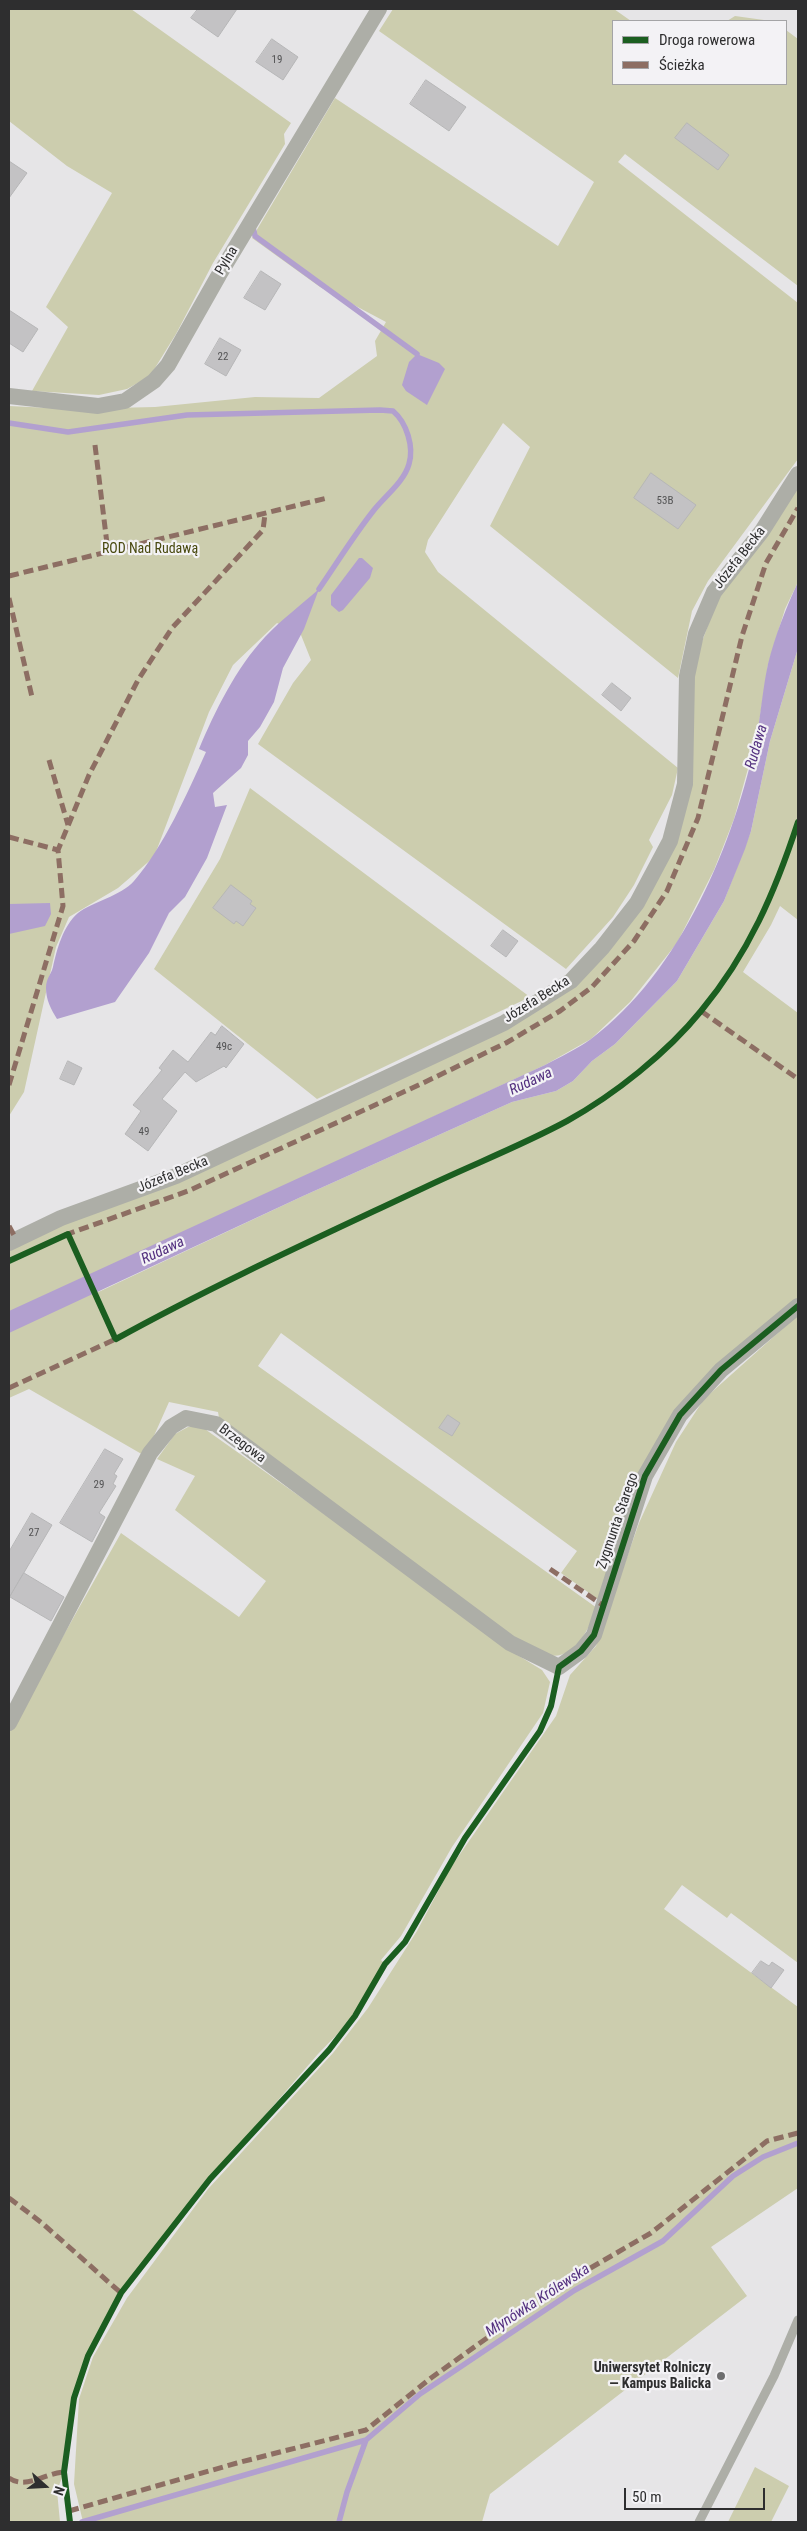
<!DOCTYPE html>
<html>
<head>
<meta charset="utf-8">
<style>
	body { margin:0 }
	#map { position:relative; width:807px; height:2531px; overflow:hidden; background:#e6e5e7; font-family:"Roboto Condensed",sans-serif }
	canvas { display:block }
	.frame { position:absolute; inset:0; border:10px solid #2e2e2f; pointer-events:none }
	.legend { position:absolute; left:612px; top:20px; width:175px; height:65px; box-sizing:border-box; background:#f3f2f5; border:1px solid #a4a4a6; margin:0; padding:6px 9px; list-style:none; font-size:15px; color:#2e2e2f }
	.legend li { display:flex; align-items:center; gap:10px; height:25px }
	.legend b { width:25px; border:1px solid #a4a4a6 }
	.north { position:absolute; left:20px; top:2461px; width:50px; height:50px; -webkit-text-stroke:4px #f3f2f5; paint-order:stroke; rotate:109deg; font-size:14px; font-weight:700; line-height:20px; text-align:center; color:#2e2e2f }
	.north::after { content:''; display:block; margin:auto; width:18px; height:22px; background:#2e2e2f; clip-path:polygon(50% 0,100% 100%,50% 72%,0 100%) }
	.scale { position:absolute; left:624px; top:2488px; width:141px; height:22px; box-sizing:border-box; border:2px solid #2e2e2f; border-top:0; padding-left:6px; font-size:15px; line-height:18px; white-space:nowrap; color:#2e2e2f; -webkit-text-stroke:4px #f3f2f5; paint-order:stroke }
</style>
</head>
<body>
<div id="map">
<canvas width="807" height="2531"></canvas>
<div class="frame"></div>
<ul class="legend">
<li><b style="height:6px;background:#1b5e20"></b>Droga rowerowa</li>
<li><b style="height:6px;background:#8d6e63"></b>Ścieżka</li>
</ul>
<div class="north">N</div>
<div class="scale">50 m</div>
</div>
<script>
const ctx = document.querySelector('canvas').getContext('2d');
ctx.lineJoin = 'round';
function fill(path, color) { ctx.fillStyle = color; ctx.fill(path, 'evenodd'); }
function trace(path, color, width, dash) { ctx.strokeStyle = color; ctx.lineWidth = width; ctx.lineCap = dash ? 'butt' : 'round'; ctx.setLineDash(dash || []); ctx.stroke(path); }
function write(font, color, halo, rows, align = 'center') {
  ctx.font = font + ' "Roboto Condensed",sans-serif'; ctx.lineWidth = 4.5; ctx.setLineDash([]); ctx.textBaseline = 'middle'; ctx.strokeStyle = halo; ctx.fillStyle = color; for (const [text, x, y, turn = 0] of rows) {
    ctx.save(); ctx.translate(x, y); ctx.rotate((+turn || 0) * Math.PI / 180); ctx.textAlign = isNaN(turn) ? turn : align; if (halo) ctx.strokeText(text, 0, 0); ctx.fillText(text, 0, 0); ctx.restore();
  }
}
fill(new Path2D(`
	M9 9H131L291 123 284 134 285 144 213 263 176 334 150 376 127 389 99 395 32 391 68 327 46 307 112 193 67 166 9 121Z
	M393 9H614L631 21H613V84H786V30L798 39V286L625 154 618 162 798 303V459L708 581 692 611 678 678 490 526 530 447 503 423 428 540 425 552 438 572 678 768 672 795 649 840 653 847 634 885 613 917 566 969 258 744 293 683 311 660 301 635 277 623 233 665 209 712 154 857 118 888 69 917 56 947 24 1092 9 1116V406L71 409 155 407 255 397 319 398 377 356 375 341 386 322 320 287 252 238 335 98 558 246 594 182 379 31Z
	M735 16 771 21H727Z
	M798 482V582L785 609 768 665 757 736 734 819 714 870 677 943 630 1002 591 1039 545 1065 332 1164 90 1296 303 1196 512 1102 556 1091 573 1081 592 1061 615 1044 677 981 724 901 751 831 770 741 798 648V920L780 906 771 925 743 972 798 1013V1298L709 1372 673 1421 599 1600 561 1573 577 1551 281 1333 258 1366 597 1608C588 1631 572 1666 541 1653 531 1649 521 1642 511 1636L220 1423 218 1412 169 1402 145 1456 29 1389 9 1398V1249L566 990 670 848 693 666 721 590Z
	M250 788 530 997 317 1099 154 969 220 859Z
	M798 1315V1963L731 1913 727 1918 682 1885 664 1909 798 2007V2188L711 2247 747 2296 490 2494 482 2522H83L74 2484 79 2399 93 2357 127 2298 208 2189 333 2053 368 2008 417 1931 451 1867 556 1716 570 1675 596 1646 639 1523 676 1442 704 1399Z
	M188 1427H202L357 1537 506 1648 542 1670 550 1682 543 1713 452 1847 401 1936 381 1960 385 1964 355 2016 318 2054 210 2179 121 2293 88 2356 74 2398 64 2472 57 2491 60 2522H9V1723L30 1695 121 1533 239 1617 266 1581 175 1510 195 1476 157 1459 175 1434Z
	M755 2467 789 2486 771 2522H728Z`), '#cccdae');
fill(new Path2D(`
	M417 354 439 363 445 369 427 405 406 391 402 385 409 362Z
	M359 558H362L373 568 370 578 343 610 339 612 331 605V595Z
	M798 582V648L770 741 751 831 745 849 724 901 677 981 615 1044 592 1061 573 1081 556 1091 512 1102 303 1196 9 1333V1311L545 1065C560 1057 577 1049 591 1039 681 972 735 842 757 735 761 712 763 687 768 664 775 636 786 608 798 582Z
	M319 589 304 629 283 668 274 702 260 727 248 741V755L241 768 213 793 215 807 227 805 207 858 185 897 169 913 149 953 115 1002 57 1019C51 1009 46 1000 46 988 46 978 51 975 53 967 57 949 63 926 78 913 92 902 121 896 134 881 164 846 187 794 206 752L199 749C215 711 236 668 265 637 281 620 301 605 319 589Z
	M50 903 51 914 45 926 9 934V904Z`), '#b2a0cf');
trace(new Path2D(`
	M253 227 255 236 417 354
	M9 423 68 432 187 415 380 410 393 411C407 423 414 447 409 464 404 482 385 496 374 510 354 535 337 563 319 589
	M82 2522 366 2440
	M339 2522 347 2492 366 2440 420 2394 575 2290 663 2241 733 2176 763 2157 798 2143`), '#b2a0cf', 5.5);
const building = new Path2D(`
	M198 9H237L218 37 191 18Z
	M272 39 298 57 283 80 256 62Z
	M426 80 466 107 449 131 410 104Z
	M687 123 729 155 718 170 675 138Z
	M9 161 27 173 9 198Z
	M261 271 281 284 265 310 244 298Z
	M9 310 38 329 23 352 9 343Z
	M220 338 241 350 226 376 205 364Z
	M651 473 696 505 678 529 634 498Z
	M612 683 631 698 621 711 602 695Z
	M231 885 252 901 250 904 256 908 243 926 236 921 234 924 213 908Z
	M503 930 518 941 506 957 491 946Z
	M222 1026 244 1044 226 1068 224 1066 196 1082 185 1072 162 1099 177 1111 148 1151 125 1134 141 1111 133 1105 162 1070 159 1068 173 1050 188 1062 211 1032 215 1035Z
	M68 1061 82 1068 74 1085 60 1079Z
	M448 1415 460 1423 452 1436 439 1428Z
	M105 1449 123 1459 114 1474 117 1476 113 1484 116 1486 99 1513 105 1517 92 1542 60 1523Z
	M32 1513 52 1525 9 1598V1552Z
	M24 1573 64 1597 51 1621 10 1597Z
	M761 1961 769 1966 772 1962 784 1970 771 1988 752 1973Z`);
fill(building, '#c3c2c4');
trace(building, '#b6b6b7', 1);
trace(new Path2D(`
	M699 2522 774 2376 798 2320`), '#adaea7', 9);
trace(new Path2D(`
	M9 396 98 406 125 401 154 381 168 365 219 275 379 9
	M9 1243 61 1218 176 1176 504 1023 571 981 602 948 637 903 670 841 685 784 687 676 696 634 714 592 762 531 798 474
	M9 1723 150 1453 171 1427 186 1418 216 1424 510 1643 559 1667 581 1651 594 1635 645 1476 680 1415 721 1370 798 1306`), '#adaea7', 16);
trace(new Path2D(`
	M95 445 108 552
	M9 576 327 498
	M9 598 32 697
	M49 760 68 825
	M9 837 58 850
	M701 1011 798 1079
	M9 1085 63 906 58 850 89 775 138 680 172 628 263 530 265 514
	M9 1226 16 1239
	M65 1235 188 1191 423 1083 506 1043 560 1011 592 987 634 941 667 891 698 818 742 636 766 563 798 508
	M9 1388 118 1338
	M550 1569 604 1606
	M9 2198 42 2223 121 2293
	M9 2478C26 2490 45 2473 64 2472
	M69 2511 237 2463 366 2430 431 2378 561 2285 651 2233 767 2141 798 2133`), '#8d6e63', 5, [10, 5]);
trace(new Path2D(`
	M9 1261 68 1234 115 1338
	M116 1339C214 1285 315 1239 417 1191 466 1167 519 1147 567 1121 614 1095 667 1053 701 1011 749 953 775 892 798 822
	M70 2522 64 2472 74 2398 88 2356 121 2293 210 2179 329 2050 355 2016 385 1964 405 1942 465 1838 540 1731 551 1706 559 1667 581 1651 594 1635 645 1476 680 1415 721 1370 798 1306`), '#1b5e20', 6);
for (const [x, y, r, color] of [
	[721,2376,5,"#6e6e6f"]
]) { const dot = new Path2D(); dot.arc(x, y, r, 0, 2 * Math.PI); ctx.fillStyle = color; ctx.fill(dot); trace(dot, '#f3f2f5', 2); }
write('11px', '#535354', null, [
	["19",277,60],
	["22",223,357],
	["53B",665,501],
	["49c",224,1047],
	["49",144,1132],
	["29",99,1485],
	["27",34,1533]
]);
write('14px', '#2e2e2f', '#f3f2f5', [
	["Pylna",227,261,-59],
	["Józefa Becka",740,558,-52],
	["Józefa Becka",537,1000,-32],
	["Józefa Becka",173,1175,-22],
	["Brzegowa",242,1444,37],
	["Zygmunta Starego",618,1521,-71]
]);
write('14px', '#48490e', '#f3f2f5', [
	["ROD Nad Rudawą",150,549]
]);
write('bold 14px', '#2e2e2f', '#f3f2f5', [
	["Uniwersytet Rolniczy",711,2368],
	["— Kampus Balicka",711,2384]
], 'right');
write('italic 15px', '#53307f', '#f3f2f5', [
	["Rudawa",757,747,-74],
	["Rudawa",531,1082,-25],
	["Rudawa",163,1251,-25],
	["Młynówka Królewska",538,2301,-33]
]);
</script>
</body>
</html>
